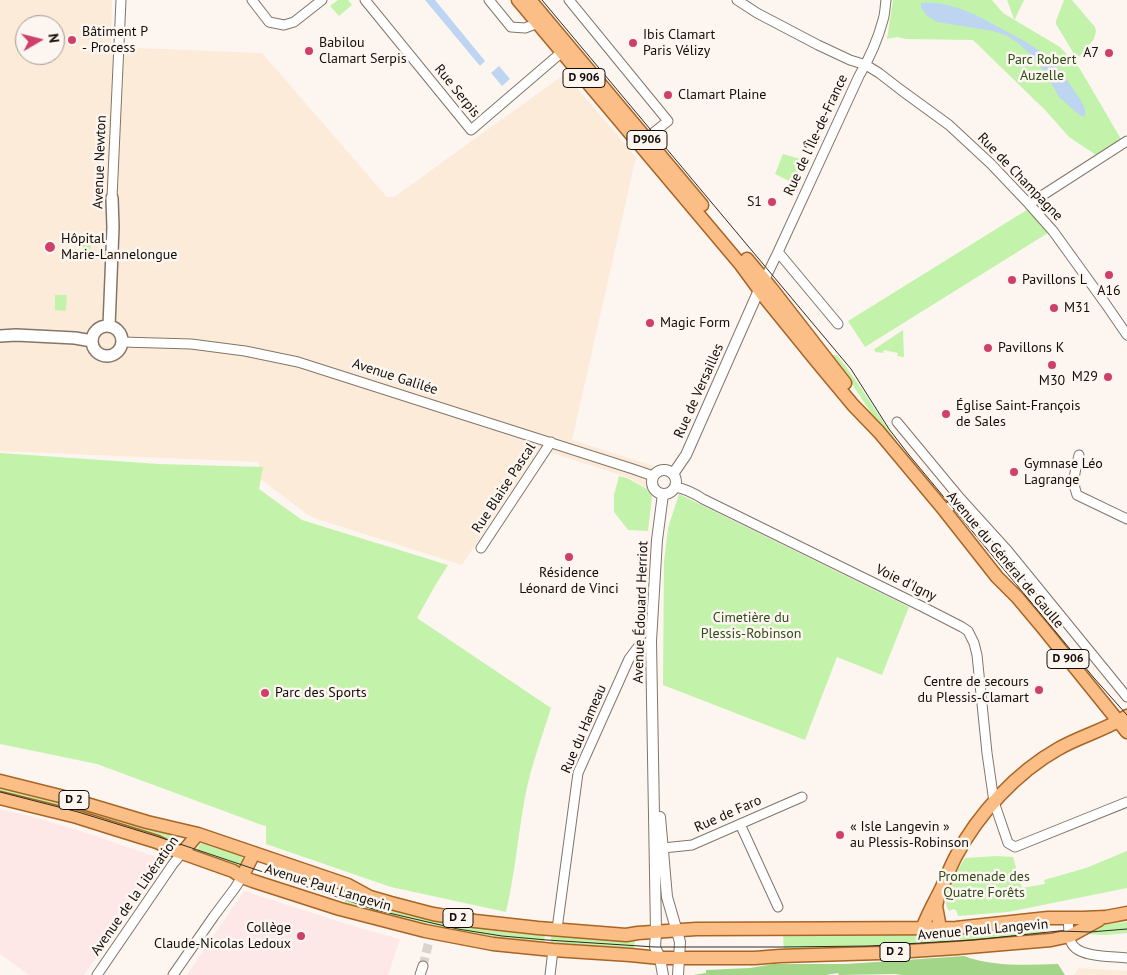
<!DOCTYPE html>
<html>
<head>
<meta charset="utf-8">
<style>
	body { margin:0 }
	#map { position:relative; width:1127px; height:975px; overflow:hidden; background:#fdf6f0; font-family:"PT Sans",sans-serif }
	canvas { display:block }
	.north { position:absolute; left:15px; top:15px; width:50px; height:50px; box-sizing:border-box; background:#fdf6f0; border:1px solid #9f9993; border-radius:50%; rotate:82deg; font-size:14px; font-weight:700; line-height:20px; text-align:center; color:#120d08 }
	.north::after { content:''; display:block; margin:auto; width:18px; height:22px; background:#cf4068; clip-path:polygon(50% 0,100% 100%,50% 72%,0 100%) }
</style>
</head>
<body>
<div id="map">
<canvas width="1127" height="975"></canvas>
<div class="north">N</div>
</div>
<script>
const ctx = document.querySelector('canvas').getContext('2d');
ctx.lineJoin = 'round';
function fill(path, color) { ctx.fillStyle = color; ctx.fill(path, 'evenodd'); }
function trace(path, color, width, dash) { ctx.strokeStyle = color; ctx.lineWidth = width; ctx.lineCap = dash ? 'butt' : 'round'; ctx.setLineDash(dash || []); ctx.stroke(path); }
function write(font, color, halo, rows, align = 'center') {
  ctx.font = font + ' "PT Sans",sans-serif'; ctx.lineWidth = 5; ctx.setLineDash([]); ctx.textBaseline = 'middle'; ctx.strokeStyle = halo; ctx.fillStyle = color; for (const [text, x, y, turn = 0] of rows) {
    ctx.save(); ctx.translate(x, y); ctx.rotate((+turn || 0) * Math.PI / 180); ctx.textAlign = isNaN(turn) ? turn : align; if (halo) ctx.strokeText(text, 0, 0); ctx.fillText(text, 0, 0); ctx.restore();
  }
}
fill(new Path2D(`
	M0 0H112L111 47 262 53 387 197H394L565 74 636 157 572 440 657 467 647 488 627 477 539 449 462 565 317 519 308 515 259 478V462L0 451ZM25 25H55V55H25Z
	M1079 968 1127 971V975H1074Z`), '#fcebd9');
fill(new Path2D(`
	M0 809 34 817 87 833 165 860 84 975H29L0 954Z
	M244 891 353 926 400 939 388 975H187Z`), '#fde8e7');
fill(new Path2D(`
	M338 0H348L352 5 339 16 330 6Z
	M893 0H992L1003 13 1060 47 1080 69 1121 139 1096 155 1069 137 1045 110 973 40 906 39 897 37 887 39Z
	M1007 0H1024L1015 19H1014Z
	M1064 0H1072L1095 27 1096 31 1094 39 1077 59 1056 24V21Z
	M783 154 804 160 795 184 775 174Z
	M1030 208 1048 233 865 347 848 321Z
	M82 239 91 240 90 259H82Z
	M55 295H67L66 310 65 311 55 310Z
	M903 330 904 357 897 356 898 353 884 350 883 353 875 352V350H873Z
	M833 355H837C863 388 883 424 908 457L877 422 852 384 831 358V356Z
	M0 453 159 464 263 467 259 489 302 520 448 565 436 584 417 618 551 708C542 737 531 766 525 797 518 835 515 874 506 912L391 887 266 844V826L259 824 97 764 0 744Z
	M619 476 627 478 647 489 652 496 648 531 628 530 614 512V495Z
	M679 494 909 607 882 675 837 657 805 740 663 685 664 562 668 528Z
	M0 784 179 833 170 846 0 795Z
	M201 843 242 856 243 862 238 868 197 853 196 850Z
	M1127 851V888L1008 912 958 916 956 910 953 909 949 911C939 897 957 871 965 858L997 856 1013 857 1022 888 1045 884 1044 880 1086 868Z
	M350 889 372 900 545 930 544 945 479 938 343 907Z
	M1127 922V933L1106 935 1083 934 1098 925Z
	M1044 924 1045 936 960 946 959 930Z
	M552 931 635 936 634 951 550 946Z
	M953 931 954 946 784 954 783 934 789 935 947 932Z`), '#c3f2ab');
fill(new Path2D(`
	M964 956C994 967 1027 965 1058 964L1065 975H902L895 974 839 975 838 973 826 975H693L706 973V970L750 968 774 964H846L892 961Z`), '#a2d588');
fill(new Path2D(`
	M425 0H435L485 61 480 66Z
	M921 3C954 0 984 19 1011 34 1023 40 1036 47 1046 56 1058 67 1067 79 1075 92 1080 99 1087 108 1085 116H1081L1077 113 1059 97 1045 72 1030 54 1018 43 1007 36 993 31 937 22 927 16 921 7Z
	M499 66 510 79 502 86 491 73Z`), '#bed5f1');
trace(new Path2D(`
	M423 966 429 941`), '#dad3cd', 9, [9, 4.5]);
const minor = new Path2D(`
	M252 0 269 22 284 25 294 22 322 0
	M365 0 471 130 562 52
	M489 0 511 27 525 28 538 23
	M569 0 668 121 643 141
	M737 0 757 13 818 45 850 60 866 65 879 73 901 90 949 125 991 164 1029 204 1053 231 1105 303 1127 335
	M112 198 121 0
	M1029 204 1127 141
	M778 252 838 324
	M763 283 778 252 859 76C869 59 878 39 883 20 885 14 885 7 886 0
	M122 342 191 344 245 351 298 362 633 469 653 476
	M897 422 960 498 1008 551 1127 697
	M1079 455C1076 470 1071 480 1077 495L1127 519
	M675 487C686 489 694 493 703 499L923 607 962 627 968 631 974 643 977 655 987 753 994 802 1008 843 1015 847 1127 802
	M945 511 960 498
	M481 548 551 442
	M740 824 778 907
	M663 848 692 845 802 797
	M1068 918C1069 926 1068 935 1071 942 1077 958 1112 956 1127 958
	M557 929 578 773 629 659 638 647 651 641
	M97 975 173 864 182 853
	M173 975 214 916 235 888 242 877
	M420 975 423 966
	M550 975 553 950`);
const tertiary = new Path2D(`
	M652 482a12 12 0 1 1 24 0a12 12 0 1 1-24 0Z
	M673 474 686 455 759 290
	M660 817 667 897 680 942 678 975
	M663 975 660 958 655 947 656 932 651 641 657 540 663 494`);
const secondary = new Path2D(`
	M109 326 113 227 112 198
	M92 341a15 15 0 1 1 30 0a15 15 0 1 1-30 0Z
	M0 336 16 335 75 338 92 341`);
const primary = new Path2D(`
	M518 0 741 265 766 299 818 363 853 405 879 432 945 511 997 577 1017 597 1043 628 1127 732
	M530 0 702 205
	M747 259 772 289 845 383
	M0 781 60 796 147 822 198 834 348 885 370 897 391 903 433 914 475 921 538 928 626 935 638 933 696 929 956 928 1048 918H1083L1106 917 1127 913
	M0 798 77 817 115 829 157 842 171 849 233 871 242 877 253 881 340 909 425 931 493 944 553 950 630 955 660 958H755L780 956 880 953 957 948 1051 940 1070 936 1099 920
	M182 853 198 834
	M242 877 254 853
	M938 897 936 906 940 928
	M922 929C927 915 934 903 940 891 946 879 950 867 956 856 978 814 1017 772 1058 749 1080 736 1106 730 1127 716`);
trace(minor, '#837567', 11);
trace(tertiary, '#837567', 12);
trace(secondary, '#837567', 14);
trace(primary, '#a86425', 15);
trace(minor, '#fff', 9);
trace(tertiary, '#fff', 10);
trace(secondary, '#fff', 11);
trace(primary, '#fbbe86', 12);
trace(new Path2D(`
	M542 0 851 369 889 429 909 455 1094 678 1127 715
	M0 792 78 812 156 836 376 910 458 929 502 936 547 940 655 947H781L869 946 973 940 1059 931 1090 932 1127 929`), '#312c27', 1);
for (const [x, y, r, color] of [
	[72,40,5,"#cf4068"],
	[633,43,5,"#cf4068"],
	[309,51,5,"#cf4068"],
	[1109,53,5,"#cf4068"],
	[668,95,5,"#cf4068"],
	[772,202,5,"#cf4068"],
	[50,247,6,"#cf4068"],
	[1109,275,5,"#cf4068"],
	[1012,280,5,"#cf4068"],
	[1054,308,5,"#cf4068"],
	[650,323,5,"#cf4068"],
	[988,348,5,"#cf4068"],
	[1052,365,5,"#cf4068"],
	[1108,377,5,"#cf4068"],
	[946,414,5,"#cf4068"],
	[1014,472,5,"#cf4068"],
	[569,557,5,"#cf4068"],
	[1039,690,5,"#cf4068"],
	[265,693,5,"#cf4068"],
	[840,835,5,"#cf4068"],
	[301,936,5,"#cf4068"]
]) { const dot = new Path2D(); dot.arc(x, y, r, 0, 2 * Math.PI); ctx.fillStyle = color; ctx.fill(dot); trace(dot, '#fdf6f0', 2); }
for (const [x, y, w] of [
	[584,78,42],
	[647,140,40],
	[1068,659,42],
	[74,800,30],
	[458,918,30],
	[895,952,30]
]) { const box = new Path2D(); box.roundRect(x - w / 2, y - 9.5, w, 19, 4); ctx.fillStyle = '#fdf6f0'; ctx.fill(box); trace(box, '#120d08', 1); }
write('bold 12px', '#120d08', null, [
	["D 906",584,78],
	["D906",647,140],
	["D 906",1068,659],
	["D 2",74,800],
	["D 2",458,918],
	["D 2",895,952]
]);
write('14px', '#120d08', '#fdf6f0', [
	["Bâtiment P",82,32],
	["- Process",82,48],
	["Ibis Clamart",643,35],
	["Paris Vélizy",643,51],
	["Babilou",319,43],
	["Clamart Serpis",319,59],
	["A7",1099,53,"right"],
	["Clamart Plaine",678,95],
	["S1",762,202,"right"],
	["Hôpital",61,239],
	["Marie-Lannelongue",61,255],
	["Pavillons L",1022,280],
	["A16",1109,291,"center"],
	["M31",1064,308],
	["Magic Form",660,323],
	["Pavillons K",998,348],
	["M29",1098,377,"right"],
	["M30",1052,381,"center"],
	["Église Saint-François",956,406],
	["de Sales",956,422],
	["Gymnase Léo",1024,464],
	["Lagrange",1024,480],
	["Résidence",569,573,"center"],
	["Léonard de Vinci",569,589,"center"],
	["Centre de secours",1029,682,"right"],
	["du Plessis-Clamart",1029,698,"right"],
	["Parc des Sports",275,693],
	["« Isle Langevin »",850,827],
	["au Plessis-Robinson",850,843],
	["Collège",291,928,"right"],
	["Claude-Nicolas Ledoux",291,944,"right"]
], 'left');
write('14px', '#2d4d1a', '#fdf6f0', [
	["Parc Robert",1042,60],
	["Auzelle",1042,76],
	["Cimetière du",751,618],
	["Plessis-Robinson",751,634],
	["Promenade des",984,877],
	["Quatre Forêts",984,893]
]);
write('14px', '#120d08', '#fdf6f0', [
	["Rue Serpis",457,91,51],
	["Rue de l'Île-de-France",816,135,-65],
	["Avenue Newton",100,162,-88],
	["Rue de Champagne",1020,177,46],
	["Avenue Galilée",395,377,18],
	["Rue de Versailles",699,391,-66],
	["Rue Blaise Pascal",504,488,-57],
	["Avenue du Général de Gaulle",1005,560,50],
	["Voie d'Igny",906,583,26],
	["Avenue Édouard Herriot",641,612,-88],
	["Rue du Hameau",584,729,-67],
	["Rue de Faro",728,814,-24],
	["Avenue Paul Langevin",328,888,17],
	["Avenue de la Libération",135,896,-55],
	["Avenue Paul Langevin",983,930,-5]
]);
</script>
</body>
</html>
